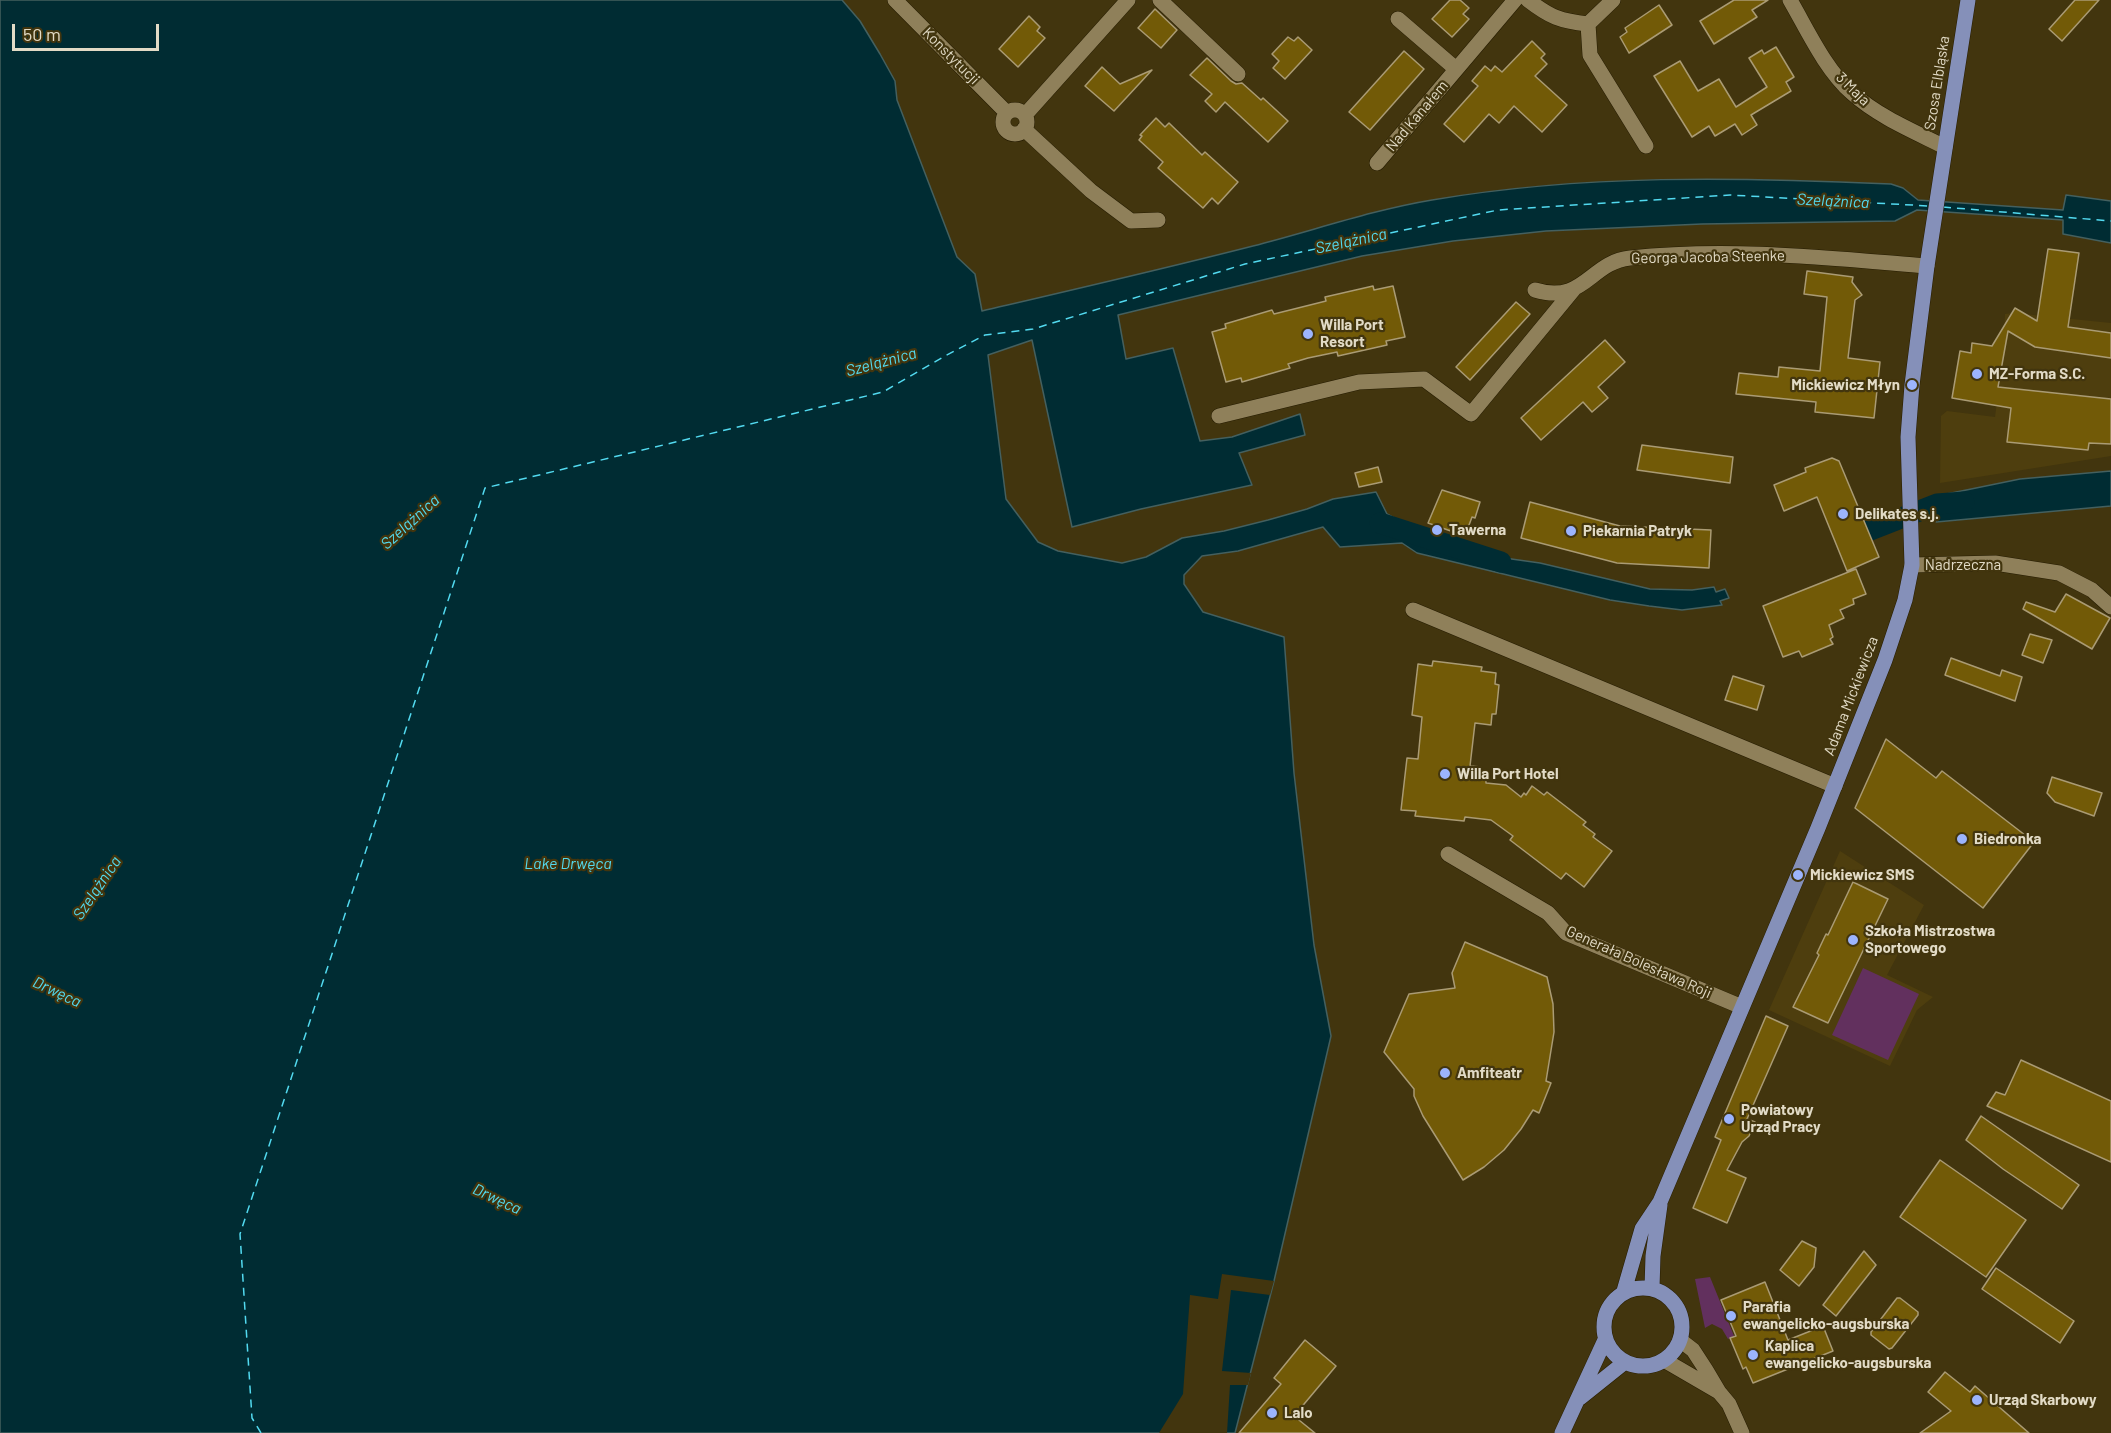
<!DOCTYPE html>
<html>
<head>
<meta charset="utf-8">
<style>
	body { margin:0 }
	#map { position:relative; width:2111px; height:1433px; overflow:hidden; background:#42350e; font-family:Barlow,sans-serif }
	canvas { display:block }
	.scale { position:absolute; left:12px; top:24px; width:147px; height:27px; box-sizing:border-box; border:3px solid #e2dbc6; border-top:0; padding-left:8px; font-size:18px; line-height:21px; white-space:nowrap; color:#e2dbc6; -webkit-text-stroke:4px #42350e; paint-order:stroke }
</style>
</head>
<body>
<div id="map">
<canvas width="2111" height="1433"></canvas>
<div class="scale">50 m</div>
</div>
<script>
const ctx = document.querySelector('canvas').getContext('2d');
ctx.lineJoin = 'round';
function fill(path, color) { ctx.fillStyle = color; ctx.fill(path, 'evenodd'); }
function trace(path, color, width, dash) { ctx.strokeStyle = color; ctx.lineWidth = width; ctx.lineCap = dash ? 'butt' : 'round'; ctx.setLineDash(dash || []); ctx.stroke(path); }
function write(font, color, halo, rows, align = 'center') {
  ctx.font = font + ' Barlow,sans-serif'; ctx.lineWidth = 4.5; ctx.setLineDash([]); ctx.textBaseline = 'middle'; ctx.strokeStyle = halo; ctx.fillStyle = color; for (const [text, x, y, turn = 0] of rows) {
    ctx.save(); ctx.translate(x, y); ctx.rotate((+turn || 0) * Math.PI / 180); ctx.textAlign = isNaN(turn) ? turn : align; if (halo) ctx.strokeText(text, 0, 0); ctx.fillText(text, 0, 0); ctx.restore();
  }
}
fill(new Path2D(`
	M2014 313 2111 323V456L1940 483 1941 416 1947 411 1995 417 2003 358 2005 314Z
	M1840 851 1924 905 1887 975 1933 997 1917 1010 1890 1066 1769 1010Z`), '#4e3e0e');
fill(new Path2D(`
	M1863 968 1919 994 1888 1060 1832 1035Z
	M1710 1277 1734 1336 1728 1339 1722 1329 1712 1324 1705 1328 1695 1279Z`), '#62305e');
const water = new Path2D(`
	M0 0H842L860 21 880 54 895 81 897 100 957 257 975 274 982 311C1072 290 1163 269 1253 246 1312 231 1372 210 1432 200 1584 174 1738 177 1891 184L1903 188 1918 200 2063 210 2066 195 2111 201V243L2063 234V220L1917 210 1895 221 1702 224 1546 231 1453 241 1362 256 1118 315 1126 359 1173 348 1200 441 1232 437 1300 414 1305 435 1239 453 1252 485 1141 509 1072 527 1032 340 988 355 1006 499 1038 542 1058 551 1122 563 1146 557 1182 538 1224 531 1268 520 1307 509 1333 499 1376 492 1387 514 1407 525 1404 536 1465 555H1483L1540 563 1650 589 1692 590 1714 587 1716 592 1725 589 1729 598 1720 601 1722 605 1682 610 1649 606 1610 600 1417 553 1402 543 1340 547 1323 527 1238 551 1202 556 1184 575V584L1203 612 1284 637 1294 773 1314 945 1331 1036 1274 1281 1235 1433H0Z
	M2111 471V506L1936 522 1937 496 2020 479Z`);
fill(water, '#002c33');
trace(water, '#44605f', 1.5);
fill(new Path2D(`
	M1222 1274 1274 1281 1270 1295 1231 1290 1222 1371 1251 1373 1248 1385H1230L1227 1433H1159L1183 1394 1190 1295 1218 1299Z`), '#42350e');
trace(new Path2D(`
	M1380 523 1501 562
	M1868 531 1937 504 1964 502`), '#002c33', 21);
trace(new Path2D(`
	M1943 207 2111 221
	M261 1433 252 1418 240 1234 485 488 883 392 945 356 985 335 1033 329 1245 264 1498 210 1730 195 1929 206`), '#52daf0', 1.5, [8, 6]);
const building = new Path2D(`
	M1450 0H1460L1469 8 1463 14 1469 19 1452 37 1432 19Z
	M1734 0H1768L1752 10 1757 17 1714 44 1700 21Z
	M2075 0H2099L2062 41 2049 29Z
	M1659 5 1672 25 1629 53 1620 37 1627 32 1625 28Z
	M1155 9 1177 30 1161 48 1138 28Z
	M1029 16 1040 27 1037 31 1045 38 1018 67 999 49Z
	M1288 37 1294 41 1298 37 1312 50 1285 79 1273 68 1279 61 1272 54Z
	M1532 41 1545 54 1541 58 1547 64 1535 76 1567 105 1542 132 1514 106 1499 123 1489 114 1464 142 1444 124 1478 86 1472 81 1485 66 1491 71 1495 66 1502 72Z
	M1776 47 1794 77 1786 82 1791 91 1751 115 1757 125 1742 135 1735 124 1715 136 1709 126 1692 137 1654 76 1680 61 1698 91 1719 79 1736 107 1767 87 1749 58 1762 50 1764 54Z
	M1404 51 1424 69 1370 130 1349 112Z
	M1207 58 1231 81 1236 84 1242 83 1261 100 1263 98 1288 121 1268 142 1225 102 1216 112 1205 101 1212 94 1190 75Z
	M1102 67 1120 84 1152 70 1114 111 1085 86Z
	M1156 118 1165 127 1169 123 1202 155 1205 152 1238 182 1218 204 1212 198 1203 208 1158 168 1163 162 1139 140 1142 136 1140 135Z
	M2048 249 2079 253 2068 327 2111 333V358L2035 347 2008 331 1998 387 2111 399V444L2089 443 2088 450 2007 442 2011 408 1952 398 1960 351 1971 353 1972 343 1992 346 2015 308 2037 321Z
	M1807 271 1853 277 1852 282 1862 295 1855 300 1848 358 1880 362 1874 418 1815 412 1816 402 1736 394 1739 373 1778 377 1779 367 1820 371 1827 297 1804 294Z
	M1373 286 1374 290 1393 286 1405 337 1386 341 1387 345 1338 356 1337 352 1308 358 1288 364 1290 368 1242 382 1241 378 1226 382 1212 332 1226 328 1225 324 1272 310 1274 314 1326 301 1325 297Z
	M1516 302 1530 314 1470 380 1456 367Z
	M1605 340 1625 362 1598 387 1608 398 1592 412 1583 402 1541 440 1521 418Z
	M1642 445 1733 457 1730 483 1637 470Z
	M1832 458 1839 461 1879 557 1847 571 1817 497 1784 511 1774 485 1806 472 1805 468Z
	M1378 467 1382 482 1359 487 1355 473Z
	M1442 490 1480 502 1475 518 1472 517 1465 536 1428 523Z
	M1530 502 1620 526 1711 530 1709 568 1617 563 1521 538Z
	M1856 569 1866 594 1853 599 1854 604 1840 610 1844 618 1829 625 1833 637 1830 639 1833 644 1802 657 1799 651 1783 657 1763 606Z
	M2066 594 2110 618 2092 649 2023 609 2026 602 2055 612Z
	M2030 634 2052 640 2043 663 2022 655Z
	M1951 658 2000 676 2002 670 2022 677 2015 701 1945 675Z
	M1433 661 1482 667 1481 671 1496 673 1495 684 1499 685 1496 714H1492L1491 725 1475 723 1470 766 1481 767 1480 778 1486 779V783L1506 785 1521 797 1524 793 1526 795 1532 786 1544 795 1547 792 1586 822 1583 825 1595 834 1593 837 1612 851 1584 887 1566 873 1561 879 1510 840 1513 836 1491 820 1465 817 1464 821 1415 816 1416 811 1401 810 1407 758 1418 759 1422 717 1412 715 1418 664 1432 666Z
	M1733 676 1764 686 1757 710 1725 700Z
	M1886 739 1936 778 1942 771 2034 842 1983 908 1855 808Z
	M2052 777 2102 793 2094 816 2055 802 2047 793Z
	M1853 882 1888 899 1828 1023 1793 1007 1819 955 1817 953 1826 934 1828 935Z
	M1465 942 1547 977 1553 1004 1554 1032 1546 1081 1551 1083 1539 1113 1533 1110 1521 1129 1504 1150 1484 1167 1463 1180 1423 1116 1414 1096V1089L1384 1052 1409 994 1455 988 1452 973Z
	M1766 1016 1788 1026 1747 1119 1755 1122 1749 1136 1742 1142 1727 1170 1746 1178 1727 1223 1693 1208 1721 1140 1715 1137Z
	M2021 1060 2111 1101V1162L1987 1106 1996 1092 2005 1095Z
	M1981 1116 2079 1185 2062 1209 2003 1169 1966 1140Z
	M1940 1160 2026 1220 1986 1277 1900 1217Z
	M1802 1241 1816 1248 1814 1267 1799 1286 1780 1270Z
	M1864 1251 1876 1265 1836 1316 1823 1305Z
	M1996 1268 2074 1321 2060 1343 1982 1289Z
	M1765 1282 1788 1340 1823 1326 1833 1351 1753 1383 1746 1367 1743 1369 1730 1338 1736 1336 1721 1300Z
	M1897 1298H1900L1918 1312V1315L1892 1348 1889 1349 1871 1335V1332Z
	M1305 1340 1336 1366 1294 1416 1315 1433H1239L1281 1384 1274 1378Z
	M1945 1372 1970 1392 1975 1386 2029 1433H1920L1951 1411 1928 1392Z`);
fill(building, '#725a07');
trace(building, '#aa9b74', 1.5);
const minor = new Path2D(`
	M895 0 1007 113
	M1160 0 1238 74
	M1528 0C1550 17 1560 21 1588 24
	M1613 0 1588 24 1590 55 1646 146
	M1790 0C1808 31 1825 69 1852 93 1879 117 1913 131 1945 147
	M1398 19 1456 69
	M1003 122a12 12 0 1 1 24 0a12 12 0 1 1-24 0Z
	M1025 115 1128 0
	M1024 129 1091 191 1131 221 1158 220
	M1377 163 1515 0
	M1535 290C1584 305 1590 262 1630 258 1729 247 1828 258 1927 266
	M1219 416 1359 382 1424 379 1471 414 1574 289
	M1912 565 1995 563 2059 573 2092 590 2111 607
	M1413 610 1835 786
	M1448 854 1548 913 1566 933 1742 1007
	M1680 1340 1693 1350 1706 1370 1719 1392 1729 1404 1742 1433
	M1664 1360 1719 1392`);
const major = new Path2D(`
	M1604 1327a39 39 0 1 1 78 0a39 39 0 1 1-78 0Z
	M1652 1288 1653 1256 1660 1205
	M1624 1291 1642 1229 1660 1202 1818 828 1885 660 1905 600 1912 565 1908 437 1912 385 1927 266 1968 0
	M1580 1398 1625 1362
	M1562 1433 1605 1340`);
trace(minor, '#261c01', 16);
trace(major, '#261c01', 16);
trace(minor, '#8f805a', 15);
trace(major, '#8590b9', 15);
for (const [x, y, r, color] of [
	[1308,334,6,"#9cb4fd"],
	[1977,374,6,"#9cb4fd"],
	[1912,385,6,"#9cb4fd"],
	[1843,514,6,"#9cb4fd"],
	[1437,530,6,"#9cb4fd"],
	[1571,531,6,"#9cb4fd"],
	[1445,774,6,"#9cb4fd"],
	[1962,839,6,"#9cb4fd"],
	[1798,875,6,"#9cb4fd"],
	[1853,940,6,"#9cb4fd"],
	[1445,1073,6,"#9cb4fd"],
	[1729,1119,6,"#9cb4fd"],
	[1731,1316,6,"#9cb4fd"],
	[1753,1355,6,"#9cb4fd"],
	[1977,1400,6,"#9cb4fd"],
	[1272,1413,6,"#9cb4fd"]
]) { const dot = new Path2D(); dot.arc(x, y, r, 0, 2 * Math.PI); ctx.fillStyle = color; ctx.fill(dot); trace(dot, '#42350e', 2); }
write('15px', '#e2dbc6', '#42350e', [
	["Konstytucji",951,56,45],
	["Szosa Elbląska",1937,83,-81],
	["3 Maja",1853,89,44],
	["Nad Kanałem",1417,116,-50],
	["Georga Jacoba Steenke",1708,257,-1],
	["Nadrzeczna",1963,565],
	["Adama Mickiewicza",1851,696,-69],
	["Generała Bolesława Roji",1639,962,24]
]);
write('bold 15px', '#e2dbc6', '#42350e', [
	["Willa Port",1320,325],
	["Resort",1320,342],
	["MZ-Forma S.C.",1989,374],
	["Mickiewicz Młyn",1900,385,"right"],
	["Delikates s.j.",1855,514],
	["Tawerna",1449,530],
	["Piekarnia Patryk",1583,531],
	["Willa Port Hotel",1457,774],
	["Biedronka",1974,839],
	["Mickiewicz SMS",1810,875],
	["Szkoła Mistrzostwa",1865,931],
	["Sportowego",1865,948],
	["Amfiteatr",1457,1073],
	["Powiatowy",1741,1110],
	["Urząd Pracy",1741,1127],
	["Parafia",1743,1307],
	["ewangelicko-augsburska",1743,1324],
	["Kaplica",1765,1346],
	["ewangelicko-augsburska",1765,1363],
	["Urząd Skarbowy",1989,1400],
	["Lalo",1284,1413]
], 'left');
write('italic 16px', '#52daf0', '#42350e', [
	["Szelążnica",1833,201,3],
	["Szelążnica",1351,241,-12],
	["Szelążnica",881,362,-15],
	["Szelążnica",410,522,-42],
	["Lake Drwęca",568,864],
	["Szelążnica",97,888,-56],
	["Drwęca",57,992,25],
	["Drwęca",497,1199,25]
]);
</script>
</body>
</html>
